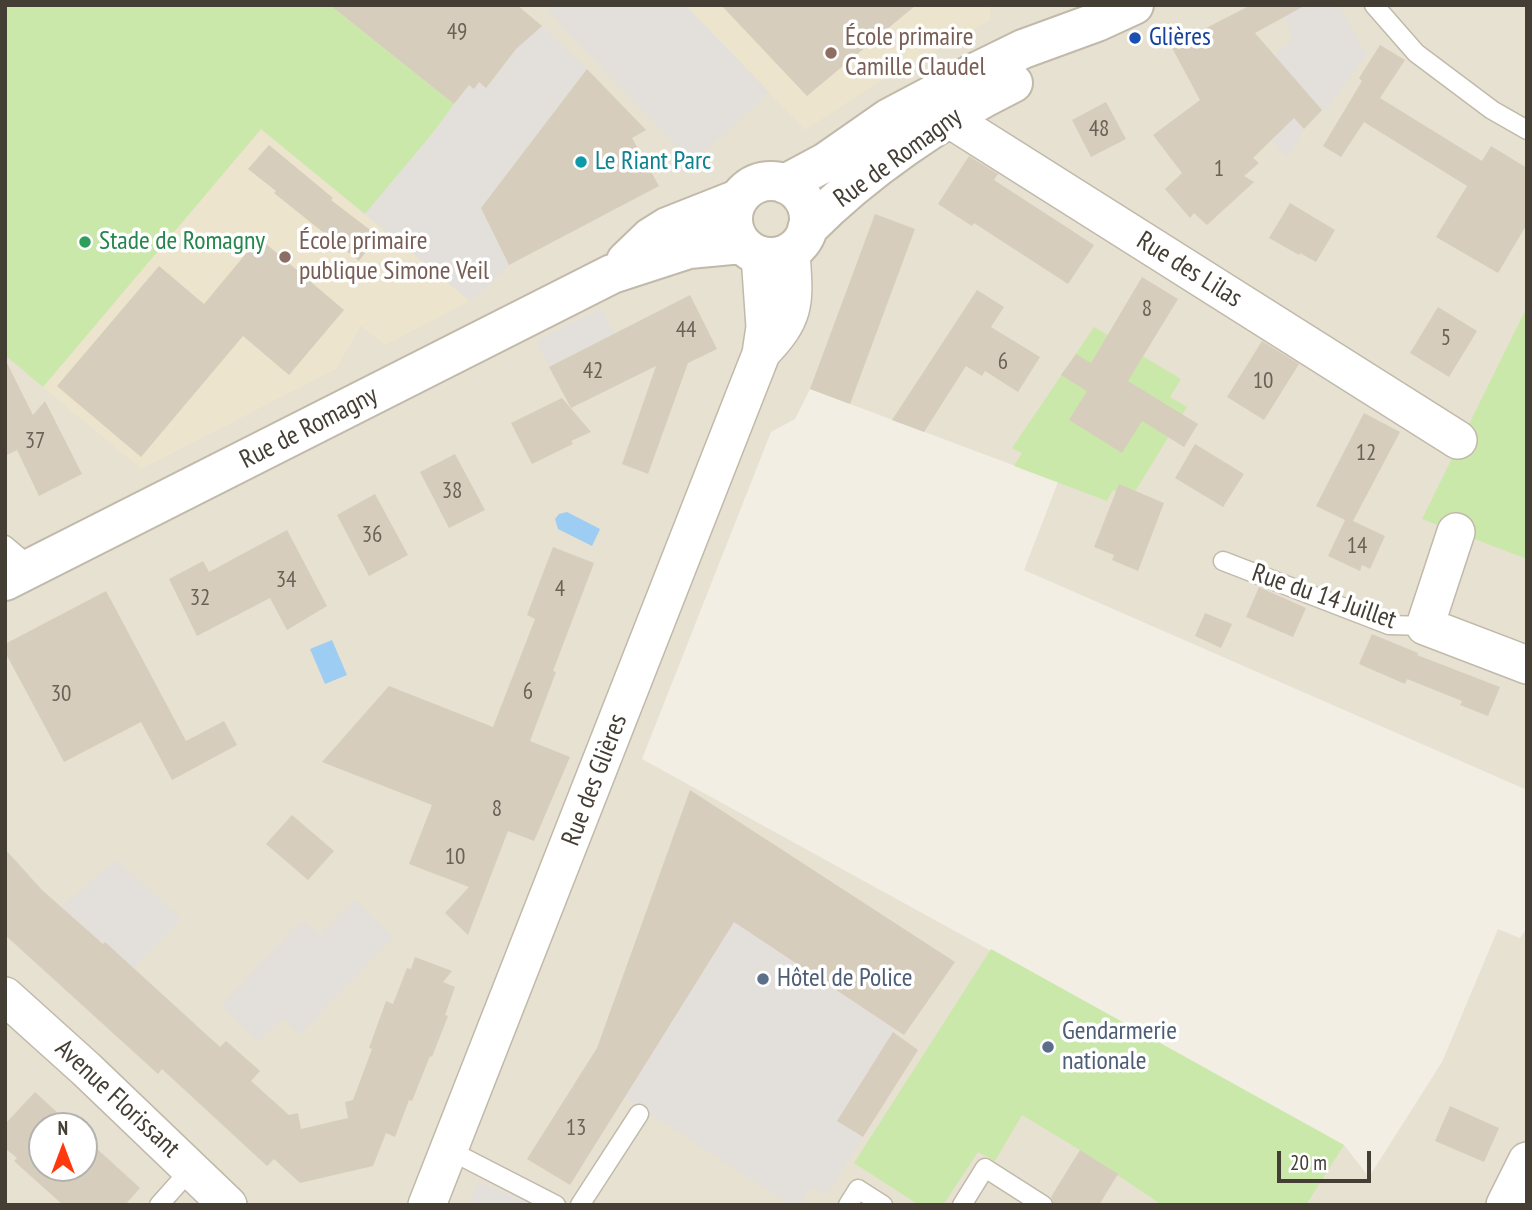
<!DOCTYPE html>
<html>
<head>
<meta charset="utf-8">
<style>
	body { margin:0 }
	#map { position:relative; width:1532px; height:1210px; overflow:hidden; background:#f2eee4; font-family:"PT Sans Narrow",sans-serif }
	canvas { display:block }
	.frame { position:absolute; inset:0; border:7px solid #443e34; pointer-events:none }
	.north { position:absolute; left:28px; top:1112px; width:70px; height:70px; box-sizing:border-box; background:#fff; border:2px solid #b4b2ae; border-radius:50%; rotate:0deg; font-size:19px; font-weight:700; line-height:28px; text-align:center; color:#443e34 }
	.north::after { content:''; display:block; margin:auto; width:24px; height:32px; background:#ff390e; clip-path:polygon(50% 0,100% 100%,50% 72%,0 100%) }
	.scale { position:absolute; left:1277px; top:1151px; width:94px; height:32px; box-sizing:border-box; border:4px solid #443e34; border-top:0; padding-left:9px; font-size:21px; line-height:24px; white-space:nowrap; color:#443e34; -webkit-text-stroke:5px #fff; paint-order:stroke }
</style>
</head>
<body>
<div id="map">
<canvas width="1532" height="1210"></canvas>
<div class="frame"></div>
<div class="north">N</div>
<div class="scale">20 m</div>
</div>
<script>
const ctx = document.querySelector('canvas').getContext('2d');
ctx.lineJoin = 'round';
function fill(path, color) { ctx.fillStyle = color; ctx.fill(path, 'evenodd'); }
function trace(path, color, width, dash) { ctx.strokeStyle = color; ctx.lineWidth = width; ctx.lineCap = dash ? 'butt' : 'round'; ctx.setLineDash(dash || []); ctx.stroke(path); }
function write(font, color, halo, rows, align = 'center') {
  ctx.font = font + ' "PT Sans Narrow",sans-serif'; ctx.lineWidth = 7; ctx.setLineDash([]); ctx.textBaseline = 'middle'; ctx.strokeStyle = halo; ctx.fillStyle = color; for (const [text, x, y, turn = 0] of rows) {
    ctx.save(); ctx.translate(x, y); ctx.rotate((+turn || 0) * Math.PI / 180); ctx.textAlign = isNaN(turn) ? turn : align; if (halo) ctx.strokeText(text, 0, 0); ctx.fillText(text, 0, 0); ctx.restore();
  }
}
fill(new Path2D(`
	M5 5H1527V790L1024 570 1058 482 810 389 795 419 771 432 642 759 1344 1145 1369 1177 1442 1062 1498 929 1520 938 1527 928V1205H5ZM42 1126H84V1168H42Z`), '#e7e1d2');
fill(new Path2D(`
	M685 5H990L991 6 990 20 874 85 805 130Z
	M261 129 470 301 385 345 361 326 336 369 141 469 43 387Z`), '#ece4cd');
fill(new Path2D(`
	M5 5H330L454 104 432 134 365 214 261 129 43 387 5 355Z
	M1527 307V559L1422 519Z
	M1094 327 1181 379 1170 397 1187 407 1131 498 1113 490 1107 501 1014 466 1022 453 1012 448Z
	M991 949 1344 1145 1306 1205H1162L1080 1150 1022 1115 995 1161 978 1152 943 1205H919L854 1163Z`), '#cbe8ab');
fill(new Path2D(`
	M553 5H685L769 92 706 150 691 161 548 10Z
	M1281 5H1338L1366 54 1326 110H1322L1304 129 1287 158 1272 139 1228 94 1294 39Z
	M542 26 587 69 481 208 509 265 470 301 365 214 432 134 469 85 474 89 479 82 486 88 520 46Z
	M600 308 615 334 549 367 537 340Z
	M116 860 181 919 133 968 61 907Z
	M354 900 393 937 300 1034 283 1018 259 1042 221 1005 302 920 319 936Z
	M734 922 895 1029 837 1121 863 1137 826 1195 811 1186 800 1205H791L625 1097Z
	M478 1182 530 1203 529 1205H470Z`), '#e3e0dc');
fill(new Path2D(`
	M567 512 600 529 592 546 558 529 555 519 559 514Z
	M332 640 347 675 325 684 310 649Z`), '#9dcdf2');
fill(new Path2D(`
	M330 5H517L542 26 516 49 486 88 479 82 474 89 469 85 454 104Z
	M721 5H916L807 96Z
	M1251 5H1306L1255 33 1322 110 1304 129 1294 118 1253 158 1259 163 1244 176 1254 182 1207 225 1194 213 1190 218 1165 189 1182 173 1153 135 1200 100 1171 46Z
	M1380 45 1405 60 1380 98 1482 161 1491 146 1527 168V224L1498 273 1436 237 1467 186 1364 122 1341 157 1323 146 1362 81 1359 78Z
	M587 69 646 130 632 138 659 186 509 265 481 208Z
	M1106 102 1126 139 1091 157 1072 120Z
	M269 145 333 198 331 200 378 236 359 261 274 193 276 191 248 169Z
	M969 156 998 174 994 180 1094 245 1068 284 974 223 972 226 938 204Z
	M1290 203 1335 230 1316 262 1300 253 1299 255 1269 238Z
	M875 214 915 229 850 404 810 389Z
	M259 238 344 310 289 375 243 336 141 457 57 386 159 266 204 304Z
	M1142 277 1178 299 1128 381 1198 424 1184 447 1142 421 1122 453 1069 420 1087 391 1061 375 1076 354 1091 363Z
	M977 290 1004 307 991 327 1040 357 1018 392 985 371 982 376 966 366 924 432 892 420Z
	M690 295 717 349 688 363 648 474 622 464 656 366 571 408 549 367Z
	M1438 307 1477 331 1449 377 1410 353Z
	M1262 341 1299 364 1264 420 1227 397Z
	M5 359 33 415 45 401 82 474 39 496 17 450 5 456Z
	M562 398 591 432 571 441 573 444 532 464 511 423Z
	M1364 413 1400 432 1353 521 1385 536 1370 569 1362 565 1360 571 1328 556 1345 520 1316 506Z
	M1195 444 1244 474 1223 507 1175 478Z
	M455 454 485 510 449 528 420 472Z
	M1119 484 1164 503 1138 571 1112 560 1114 555 1094 547Z
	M375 494 408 555 369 576 337 515Z
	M287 530 327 606 287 630 270 598 197 636 169 579 203 561 209 572Z
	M553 547 594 563 553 671 556 672 530 741 570 757 534 841 508 831 468 935 445 913 469 887 409 864 432 805 322 762 389 686 493 727 535 619 527 615Z
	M1259 587 1306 608 1293 637 1246 617Z
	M106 591 186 741 224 721 237 745 172 780 141 722 64 762 5 652V644Z
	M1205 613 1232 624 1221 648 1195 636Z
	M1372 634 1418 653 1417 655 1500 687 1488 716 1460 705 1462 701 1407 679 1405 684 1359 664Z
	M690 790 955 962 904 1035 734 922 570 1185 527 1159 597 1048Z
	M292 815 334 851 308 880 266 844Z
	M5 849 42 890 103 944 105 942 220 1047 226 1041 260 1071 251 1081 289 1115 298 1113 301 1129 348 1118 345 1102 353 1100 372 1049 369 1048 386 1001 393 1004 407 968 411 969 415 957 452 971 443 982 455 987 445 1015 448 1016 432 1057 430 1056 412 1101 409 1100 395 1137 386 1133 373 1166 300 1183 274 1159 267 1166 162 1069 158 1074 5 935Z
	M893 1032 918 1050 863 1137 837 1121Z
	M35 1092 72 1126H42V1168H84V1137L140 1188 125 1205H63L14 1161 17 1158 5 1148V1124Z
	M1450 1106 1499 1128 1484 1162 1435 1141Z
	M1080 1150 1118 1174 1099 1205H1054L1051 1197Z`), '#d7cdbc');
const service = new Path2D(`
	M1374 5 1416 53 1492 110 1527 130
	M5 545 31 567
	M1223 561 1389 625 1425 626
	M449 1150 556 1205
	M159 1205 191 1169
	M580 1205 639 1114
	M848 1205 858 1189 883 1205
	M962 1205 985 1168 1043 1205`);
const minor = new Path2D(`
	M926 104 1458 440
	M761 353C798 315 794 302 791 251
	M1456 532 1425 626 1527 665
	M5 996 86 1069 228 1205
	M427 1205 761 354 765 327 760 255
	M1505 1205 1527 1161`);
const tertiary = new Path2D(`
	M733 219a38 38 0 1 1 76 0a38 38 0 1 1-76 0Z
	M785 184 826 162 889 118 978 71 1023 49 1097 22 1134 5
	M807 229C864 171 940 119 1013 83
	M626 261 651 237 667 227 738 199
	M5 581 612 274 689 249 742 244`);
trace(service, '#c1b9a9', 21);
trace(minor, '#c1b9a9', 40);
trace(tertiary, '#c1b9a9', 42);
trace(service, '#fff', 18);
trace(minor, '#fff', 37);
trace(tertiary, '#fff', 38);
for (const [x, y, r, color] of [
	[1135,38,7,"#1a4fb4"],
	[831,53,7,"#8d6e63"],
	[581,162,7,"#0f9aa8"],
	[85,242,7,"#2e9e5b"],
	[285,257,7,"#8d6e63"],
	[763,979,7,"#5c6f8a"],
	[1048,1047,7,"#5c6f8a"]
]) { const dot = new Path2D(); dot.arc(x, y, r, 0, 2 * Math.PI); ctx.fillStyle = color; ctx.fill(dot); trace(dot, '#fff', 2.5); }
write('23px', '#696256', null, [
	["49",457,32],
	["48",1099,129],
	["1",1219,169],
	["8",1147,309],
	["44",686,330],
	["5",1446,338],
	["6",1003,362],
	["42",593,371],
	["10",1263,381],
	["37",35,441],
	["12",1366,453],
	["38",452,491],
	["36",372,535],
	["14",1357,546],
	["34",286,580],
	["4",560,589],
	["32",200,598],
	["6",528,692],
	["30",61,694],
	["8",497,809],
	["10",455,857],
	["13",576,1128]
]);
write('26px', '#785e54', '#fff', [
	["École primaire",845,38],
	["Camille Claudel",845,68],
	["École primaire",299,242],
	["publique Simone Veil",299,272]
], 'left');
write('26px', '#164399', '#fff', [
	["Glières",1149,38]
], 'left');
write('26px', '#443e34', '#fff', [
	["Rue de Romagny",898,158,-36],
	["Rue des Lilas",1189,270,32],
	["Rue de Romagny",309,428,-27],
	["Rue du 14 Juillet",1324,597,19],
	["Rue des Glières",595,780,-69],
	["Avenue Florissant",117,1099,43]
]);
write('26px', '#0d838f', '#fff', [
	["Le Riant Parc",595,162]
], 'left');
write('26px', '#27864d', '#fff', [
	["Stade de Romagny",99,242]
], 'left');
write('26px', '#4e5e75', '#fff', [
	["Hôtel de Police",777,979],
	["Gendarmerie",1062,1032],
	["nationale",1062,1062]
], 'left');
</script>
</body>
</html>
